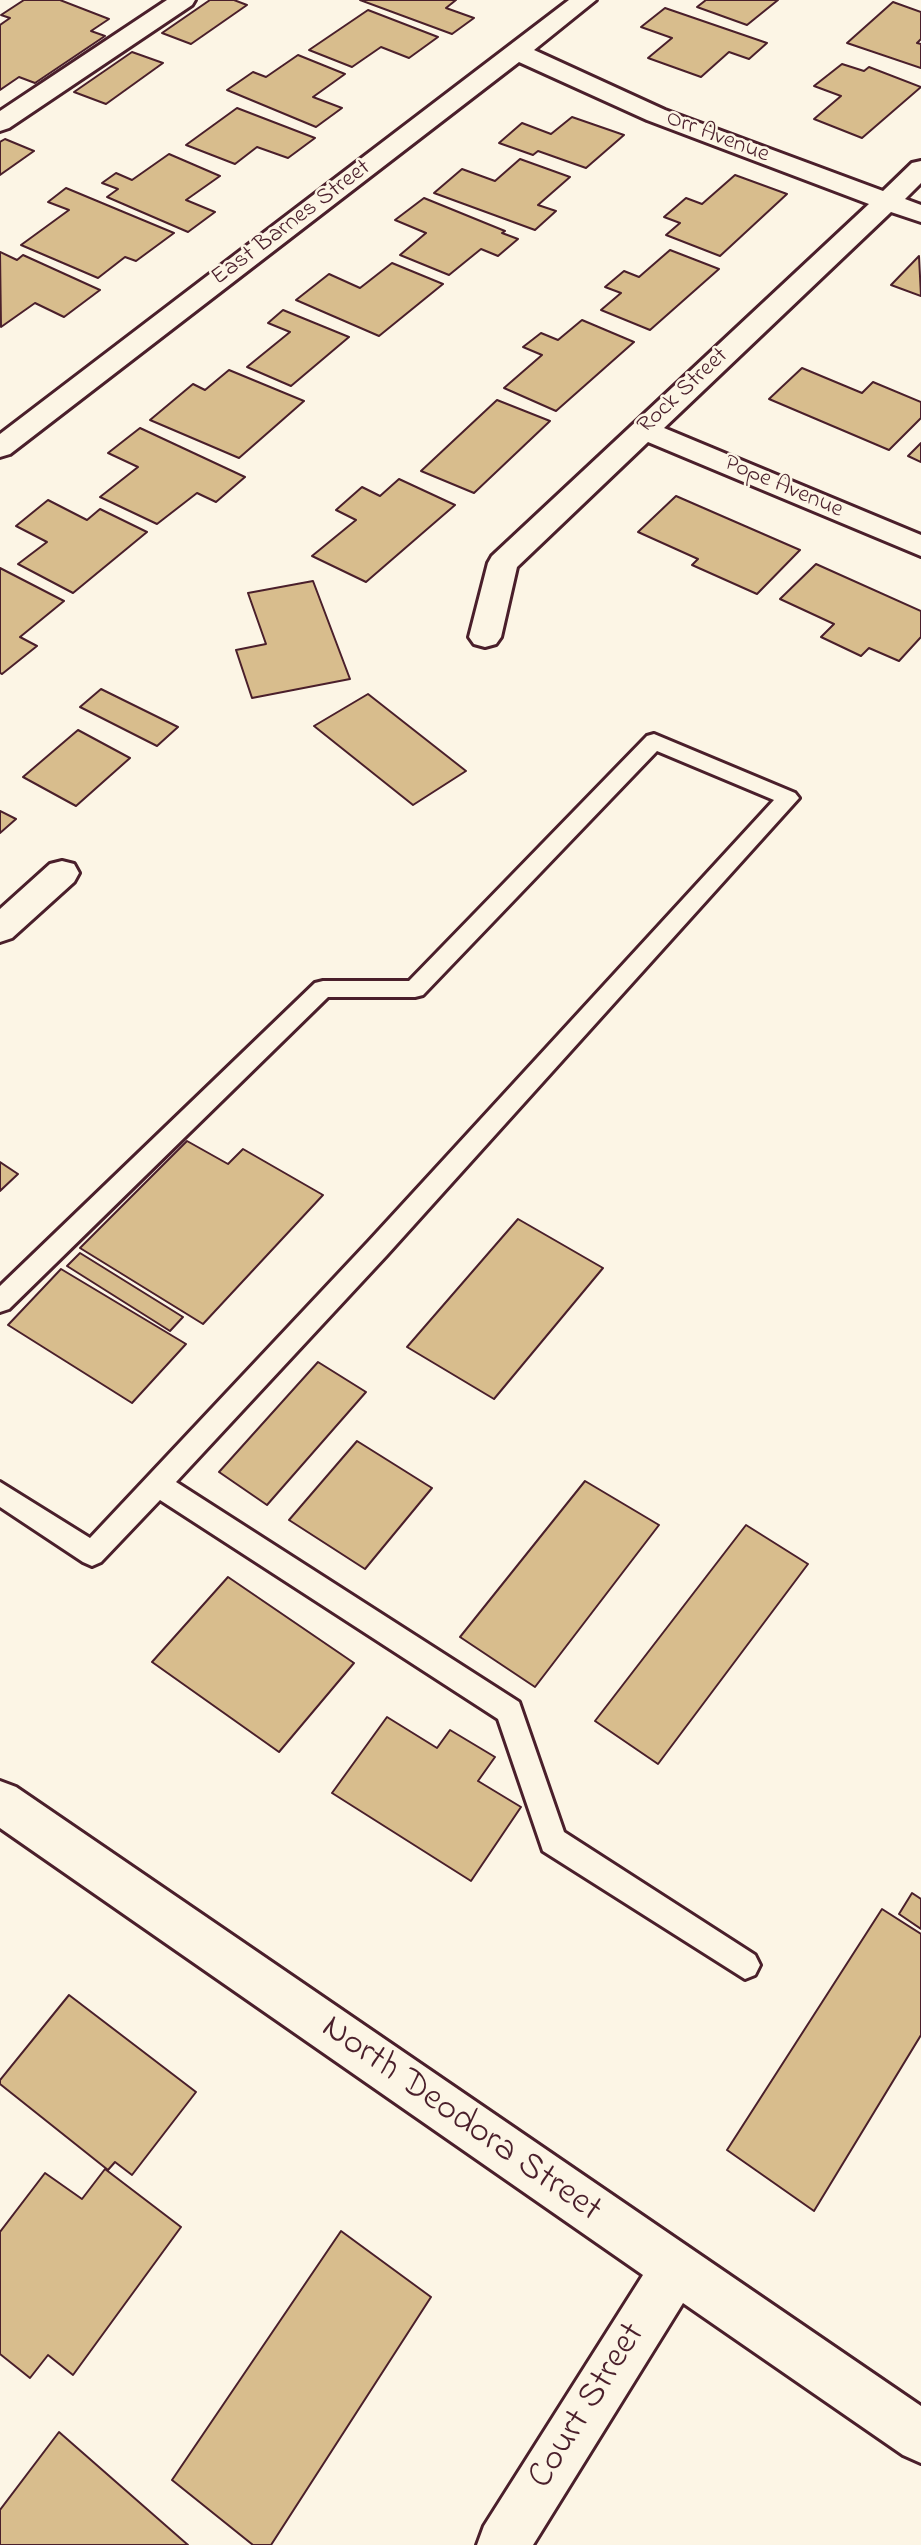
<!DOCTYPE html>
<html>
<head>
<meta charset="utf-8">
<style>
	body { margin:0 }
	canvas { display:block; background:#fcf5e5 }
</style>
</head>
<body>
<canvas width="921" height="2545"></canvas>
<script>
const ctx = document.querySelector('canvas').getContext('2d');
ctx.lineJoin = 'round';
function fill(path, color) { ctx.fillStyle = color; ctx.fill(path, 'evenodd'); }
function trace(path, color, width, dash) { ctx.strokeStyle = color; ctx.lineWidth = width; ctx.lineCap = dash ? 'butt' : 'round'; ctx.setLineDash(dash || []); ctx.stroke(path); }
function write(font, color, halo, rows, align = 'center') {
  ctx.font = font + ' "Indie Flower",sans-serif'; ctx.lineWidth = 5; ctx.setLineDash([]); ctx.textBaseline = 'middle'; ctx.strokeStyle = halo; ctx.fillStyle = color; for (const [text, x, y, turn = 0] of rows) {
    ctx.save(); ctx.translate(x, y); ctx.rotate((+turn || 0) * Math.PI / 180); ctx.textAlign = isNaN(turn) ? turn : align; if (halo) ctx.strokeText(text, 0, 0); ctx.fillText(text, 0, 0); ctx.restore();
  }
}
const building = new Path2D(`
	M24 0H60L109 19 91 31 105 36 35 83 19 77 0 90V25L10 18 1 15Z
	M210 0H234L247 5 191 44 162 33Z
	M360 0H456L446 8 474 18 452 34Z
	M706 0H778L747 25 697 7Z
	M893 2 921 12V39L917 43 921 44V68L847 43Z
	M665 8 767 43 749 59 729 52 701 77 648 58 672 38 641 27Z
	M368 10 438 37 409 58 381 47 352 67 309 50Z
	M132 52 163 63 106 104 74 92Z
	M298 55 345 74 313 97 342 108 316 127 227 90 253 72 266 77Z
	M842 64 864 71 869 67 921 87 862 138 814 119 841 96 814 86Z
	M237 108 315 138 288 158 257 147 235 164 186 145Z
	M572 117 624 135 586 168 538 151 533 155 499 143 522 123 551 134Z
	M5 139 34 151 0 175V142Z
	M169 154 220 176 186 200 215 212 188 232 107 197 118 189 102 183 116 173 132 180Z
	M520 159 570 177 538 205 556 211 535 230 434 193 462 169 495 181Z
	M735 175 787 194 720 256 666 235 680 223 664 217 686 198 702 204Z
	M66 188 174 233 136 261 125 257 98 278 21 245 69 210 48 202Z
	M424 198 505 231 502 233 518 239 498 256 481 249 449 275 400 255 426 233 395 220Z
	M670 250 719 269 650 330 601 310 621 293 605 287 624 271 639 277Z
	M0 252 17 260 23 255 100 290 64 317 35 303 1 327Z
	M919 256 921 296 891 285Z
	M392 263 443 284 379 336 296 300 329 274 360 288Z
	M283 310 349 337 291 386 247 367 290 332 268 323Z
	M582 320 634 342 556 411 504 388 542 355 523 347 541 333 558 340Z
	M802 368 862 393 873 382 921 402V418L889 450 769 399Z
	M229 370 304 401 239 458 150 420 193 384 205 390Z
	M497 400 550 421 474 493 421 471Z
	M140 428 245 477 216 502 197 493 157 524 100 497 138 467 108 453Z
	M921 443V462L908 456Z
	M399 479 455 505 366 582 312 556 356 520 336 510 362 487 380 496Z
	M676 496 800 550 757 594 692 565 698 559 638 532Z
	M48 500 87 520 100 509 147 532 73 593 18 564 47 542 16 526Z
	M816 564 921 611V637L899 661 869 648 861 656 821 637 834 624 780 599Z
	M0 568 64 601 20 637 37 646 2 674 0 673Z
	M313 581 350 679 252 698 236 650 266 644 248 593Z
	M101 689 178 727 157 746 80 707Z
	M368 694 466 771 413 805 314 726Z
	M78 730 130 758 76 806 23 777Z
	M0 811 16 819 0 833Z
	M187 1141 228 1164 243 1149 323 1195 203 1324 80 1248Z
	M0 1162 18 1174 0 1191Z
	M518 1219 603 1268 494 1399 407 1347Z
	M80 1253 183 1317 170 1331 67 1266Z
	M61 1269 186 1344 132 1403 8 1325Z
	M318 1362 366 1392 267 1505 219 1472Z
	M357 1441 432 1488 365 1569 289 1520Z
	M585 1481 659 1525 535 1687 460 1637Z
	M746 1525 808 1564 658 1764 595 1721Z
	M228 1577 354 1663 279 1752 152 1662Z
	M387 1717 437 1748 450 1730 495 1757 478 1781 521 1807 471 1881 332 1793Z
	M912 1893 921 1899V1929L899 1914Z
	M882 1909 921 1934V2035L814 2211 727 2150Z
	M69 1995 196 2092 132 2175 115 2162 108 2170 0 2084V2080Z
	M105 2169 181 2227 73 2375 48 2355 30 2378 0 2354V2232L45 2173 82 2199Z
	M341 2231 431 2297 271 2545H253L172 2480Z
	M59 2432 188 2545H0V2510Z`);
fill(building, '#d8bd8d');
trace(building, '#4a1f2b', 2);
const service = new Path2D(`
	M654 734 795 793 799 798 386 1256 176 1482 519 1702 564 1832 755 1955 760 1965 755 1975 745 1979 543 1851 498 1719 160 1500 101 1562 92 1566 83 1562 0 1507V1482L90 1538 368 1242 774 800 657 751 423 995 415 997H328L9 1309 0 1312V1286L315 983 323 981H409L647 736Z`);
const minor = new Path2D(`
	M167 0H195L192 5 9 128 0 131V111Z
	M569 0H596L534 50 665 110 883 191 912 163 921 161V183L905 199 921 205V222L891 212 664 428 921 535V556L648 442 517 567 501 637 496 644 485 647 474 644 469 637 488 563 492 556 869 204 647 120 519 62 10 454 0 457V434Z
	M62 861 74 864 79 873 74 882 12 938 0 942V909L50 864Z
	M0 1781 16 1787 921 2406V2463L903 2455 683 2303 533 2545H477L484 2526 643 2275 0 1828Z`);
trace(service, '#4a1f2b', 6);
trace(minor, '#4a1f2b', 6);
fill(service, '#fcf5e5');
fill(minor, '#fcf5e5');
write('24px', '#4a1f2b', '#fcf5e5', [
	["Orr Avenue",717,138,21],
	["East Barnes Street",292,224,-37],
	["Rock Street",684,392,-43],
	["Pope Avenue",783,488,23]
]);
write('37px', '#4a1f2b', '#fcf5e5', [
	["North Deodora Street",460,2121,35],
	["Court Street",589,2407,-58]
]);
</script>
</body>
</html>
